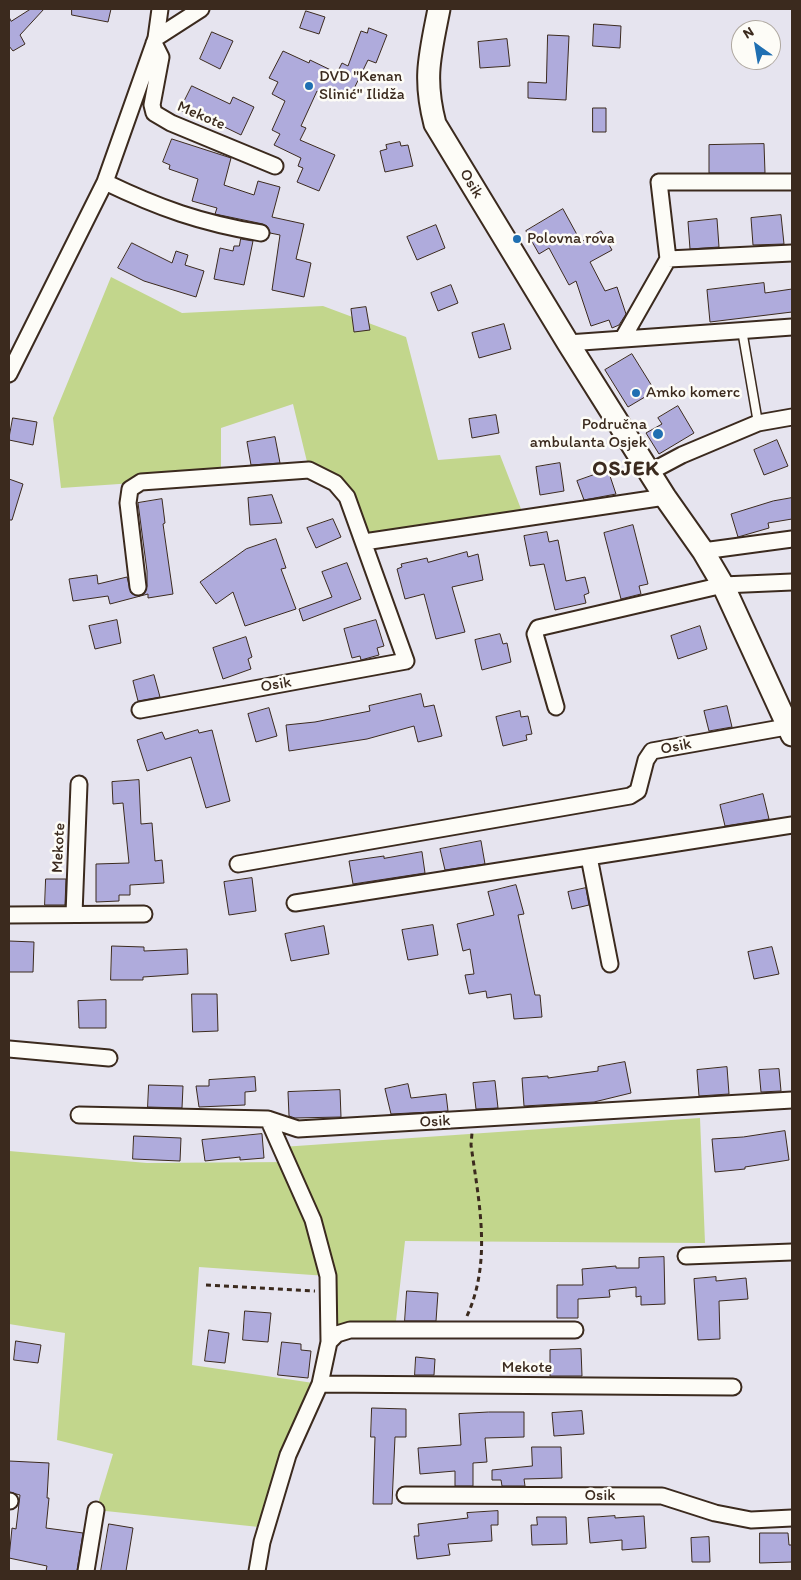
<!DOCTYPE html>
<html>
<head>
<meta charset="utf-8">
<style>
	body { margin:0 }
	#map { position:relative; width:801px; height:1580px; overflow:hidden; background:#e6e4ef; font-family:Itim,sans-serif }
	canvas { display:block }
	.frame { position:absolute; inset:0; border:10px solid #3b2a1e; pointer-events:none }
	.north { position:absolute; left:731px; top:20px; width:50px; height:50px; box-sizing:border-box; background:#fdfcf7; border:1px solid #afa8a0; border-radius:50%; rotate:328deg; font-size:14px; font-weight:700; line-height:20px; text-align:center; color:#3b2a1e }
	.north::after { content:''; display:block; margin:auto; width:18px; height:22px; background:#1f6fb2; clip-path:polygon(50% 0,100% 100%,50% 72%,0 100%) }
</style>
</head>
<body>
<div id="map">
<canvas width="801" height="1580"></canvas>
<div class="frame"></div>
<div class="north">N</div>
</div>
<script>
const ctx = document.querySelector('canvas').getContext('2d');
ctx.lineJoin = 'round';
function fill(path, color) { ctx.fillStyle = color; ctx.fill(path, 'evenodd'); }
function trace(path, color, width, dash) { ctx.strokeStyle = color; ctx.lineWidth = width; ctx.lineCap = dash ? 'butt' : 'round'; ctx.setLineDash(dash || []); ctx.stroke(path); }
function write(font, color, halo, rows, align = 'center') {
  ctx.font = font + ' Itim,sans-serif'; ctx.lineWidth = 5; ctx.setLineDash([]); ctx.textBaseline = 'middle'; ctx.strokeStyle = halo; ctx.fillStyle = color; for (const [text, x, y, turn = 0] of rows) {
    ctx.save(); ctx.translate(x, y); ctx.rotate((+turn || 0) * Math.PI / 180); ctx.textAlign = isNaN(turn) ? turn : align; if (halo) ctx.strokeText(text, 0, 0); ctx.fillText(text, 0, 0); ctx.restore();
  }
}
fill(new Path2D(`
	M111 277 182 313 323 306 406 337 438 460 500 455 521 509 364 542 347 497 309 470 293 404 221 428V477L61 488 53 418Z
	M700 1118 705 1243 405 1241 395 1330 329 1342 327 1276 199 1267 192 1365 320 1384 259 1527 96 1510 113 1454 57 1440 65 1333 9 1324V1151L147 1163 288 1162 282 1147Z`), '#c2d68c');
const building = new Path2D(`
	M31 9H44L20 35 25 44 13 51 9 46V17L11 21Z
	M72 9H111L108 22 72 15Z
	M306 11 325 17 319 34 300 28Z
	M594 24 621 26 620 48 593 46Z
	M369 28 387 35 376 63 368 60 348 101 326 90 324 95 317 91 301 126 306 128 300 140 335 155 319 191 297 182 303 168 298 166 301 158 274 145 280 134 272 130 285 101 272 94 278 82 269 78 283 51 309 63 310 60 337 73 342 63 348 66 361 31 367 33Z
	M212 32 233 41 220 69 200 59Z
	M548 35 569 36 566 100 528 98V82L546 83Z
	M507 39 510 66 480 68 478 42Z
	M192 86 230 104 233 97 254 107 241 135 202 116 200 120 180 110Z
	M593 108H606V132H593Z
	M172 139 231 158 224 185 254 195 258 181 280 187 272 217 304 224 296 259 311 263 304 297 272 290 280 235 270 233 267 226 263 224 215 214 217 208 192 201 198 179 169 169 170 165 163 162Z
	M400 142 401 146 408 145 413 166 385 172 380 151 387 149 386 145Z
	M764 144 765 173H709V145Z
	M563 209 581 242 601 231 612 250 590 262 605 291 617 287 626 314 619 325 612 328 609 320 591 326 576 281 569 285 549 248 539 254 526 231Z
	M781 215 784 244 753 245 751 218Z
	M717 219 719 247 690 249 688 222Z
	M436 225 445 248 417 260 407 237Z
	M241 239 253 241 244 285 214 279 220 248 233 251 234 246H239Z
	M132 243 172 263 176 251 188 255 185 265 204 271 196 297 144 281 118 268Z
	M764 283 765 293 792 289V312L710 322 707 290Z
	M451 285 458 303 438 311 431 293Z
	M366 307 370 330 354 332 351 309Z
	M504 324 511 349 479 358 472 333Z
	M632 354 655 391 628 407 605 370Z
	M678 406 694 433 659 454 646 433 662 424 658 418Z
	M496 415 499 433 472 438 469 419Z
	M13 418 37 422 33 445 9 440Z
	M275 437 280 463 251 465 247 442Z
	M777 440 788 466 764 475 754 450Z
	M560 463 564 491 540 495 536 467Z
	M608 470 616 494 584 500 577 481Z
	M9 479 23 484 12 520H9Z
	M272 495 282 523 250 525 248 498Z
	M792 498V519L768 523 769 528 738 537 731 514 773 501Z
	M162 499 165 523 163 524 173 594 148 598V594L110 604 108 596 73 601 69 579 97 575 98 584 127 577 131 593 139 596 144 594 147 586V571L138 503Z
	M333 519 341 537 316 548 307 528Z
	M633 525 648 584 639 586 641 594 621 599 604 533Z
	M547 532 549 542 558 540 566 581 585 577 589 593 584 595 586 603 555 610 544 564 530 566 524 536Z
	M276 539 286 568 281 569 296 609 245 626 233 592 216 604 200 582 246 549Z
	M467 552 468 557 478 554 483 580 452 587 465 632 436 639 424 594 405 599 397 569 402 567 401 564 427 558 428 562Z
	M347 563 361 599 303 621 299 609 332 597 322 572Z
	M117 620 121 643 95 649 89 626Z
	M376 620 384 646 377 648 379 655 361 660 360 656 352 658 344 629Z
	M700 626 707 649 678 659 671 636Z
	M500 634 503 644 507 643 511 662 482 670 475 640Z
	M246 637 252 657 248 659 251 669 223 679 213 648Z
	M154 675 160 697 138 701 133 681Z
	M421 694 424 707 434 705 442 736 418 742 414 726 367 739 289 751 286 725 315 722 370 711 369 706Z
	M727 706 732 727 709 731 704 711Z
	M269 708 277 736 256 742 248 714Z
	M520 711 521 717 528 716 532 734 526 735 527 740 503 746 496 717Z
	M198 730 199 733 212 730 230 801 206 808 191 757 147 771 137 740 162 732 165 739Z
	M139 780 141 824 152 823 155 861 162 860 164 883 130 885V895H119V901L96 902V864L129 863 123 803 113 804 112 782Z
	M763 794 769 819 725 826 720 805Z
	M481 841 485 864 445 870 440 849Z
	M422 852 425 873 353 884 349 861 384 856V858Z
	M252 878 256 911 229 915 224 882Z
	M46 879H66L65 905H45Z
	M516 885 524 914 518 915 535 995H540L542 1017 514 1019 511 994 487 998 486 991 469 994 465 975 474 974 470 949 463 951 457 924 494 915 488 892Z
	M586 888 589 905 572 909 568 892Z
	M433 925 438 955 408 960 402 930Z
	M324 926 329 954 291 961 285 934Z
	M9 941 34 942 33 972H9Z
	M112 946 144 947V951L187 949 188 974 143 977V980H111Z
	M772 947 779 974 754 979 748 952Z
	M192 994H217L218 1031 193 1032Z
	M106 1000V1028H79L78 1001Z
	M625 1062 631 1093 594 1102 524 1106 522 1078 548 1076V1078L598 1071V1067Z
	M727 1067 729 1094 699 1096 697 1070Z
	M779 1069 781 1091 761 1092 759 1070Z
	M255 1077 256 1091 245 1092V1105L199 1107 196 1086H209V1080Z
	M495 1081 498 1108 476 1109 473 1083Z
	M408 1084 411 1098 446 1094 448 1111 391 1114 385 1089Z
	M149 1085 183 1086 182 1108 148 1107Z
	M340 1090 341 1117 295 1118 289 1116 288 1092Z
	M785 1131 789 1160 745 1167V1169L715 1172 712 1139 743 1137Z
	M262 1134 264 1158 240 1160V1157L205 1161 202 1140Z
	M134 1136 181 1138 180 1161 133 1159Z
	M664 1257 665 1304 641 1305V1296L636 1297V1287L609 1290 610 1297 578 1299V1318H557V1285H583L582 1269 616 1266V1268H639V1258Z
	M716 1277V1281L746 1278 748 1299 719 1301 720 1339 698 1340 694 1279Z
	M407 1291 438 1293 436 1321H405Z
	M245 1311 271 1313 268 1342 243 1340Z
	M209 1330 229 1333 225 1363 205 1361Z
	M16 1341 41 1345 38 1363 14 1360Z
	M282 1342 301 1344V1350L311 1351 308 1378 278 1375Z
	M581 1349 582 1376H550V1350Z
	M416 1357 435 1359 434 1375H415Z
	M372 1408 406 1409V1437H395L392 1504H373L375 1437H371Z
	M582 1411 584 1434 554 1436 552 1413Z
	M489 1412H524V1437L485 1438 487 1462 473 1463V1486H455V1471L420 1474 418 1448 461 1445 459 1414Z
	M532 1447H561L562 1478 524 1479 525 1486H502L501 1480H492V1470L532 1466Z
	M9 1461 49 1463 47 1498H49L46 1528 83 1533 77 1571H46L47 1566 9 1558 12 1528 16 1529 20 1495 9 1492Z
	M498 1511V1525H491L492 1541 448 1544 450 1555 417 1559 414 1536H419L418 1524 468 1518 467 1513Z
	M615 1516V1518L644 1516 646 1548 622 1550V1540L590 1543 588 1518Z
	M537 1517H566L567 1544 532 1545 531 1525H537Z
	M109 1524 133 1528 126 1571H101Z
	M760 1533H788L789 1545H792V1562L760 1563Z
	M709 1537 710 1562H692L691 1538Z`);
fill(building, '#afabdc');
trace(building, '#3b2a1e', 1);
const lane = new Path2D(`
	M742 330 758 423`);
const street = new Path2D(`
	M156 38 201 9
	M154 43 161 57 152 105 154 113 171 123 275 166
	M105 182C159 208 201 223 261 233
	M668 259 792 253
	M623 338 668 259 659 182H792
	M568 343 792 327
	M9 374 105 182 156 38 160 9
	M650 472 682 455 758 423 792 417
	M364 542 665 497
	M703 551 792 539
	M138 587 128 503 130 489 141 482 309 470 335 483 347 497 406 661 140 710
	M556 707 535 634 538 628 723 585 792 582
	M589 857 610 964
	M238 864 630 796 638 791 646 760 652 751 792 726
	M295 903 792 825
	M74 914 79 784
	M9 915 144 914
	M9 1049 109 1058
	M79 1115 268 1119 298 1129 792 1100
	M268 1119 313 1220 328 1276 329 1342
	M686 1256 792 1252
	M320 1384 733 1387
	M405 1495 662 1496 715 1513 751 1520 792 1518
	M9 1501H10
	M86 1571 96 1510
	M257 1571 262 1542 288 1455 320 1384 329 1342 337 1334 350 1330H575`);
const secondary = new Path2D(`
	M439 9C430 55 423 78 435 124L568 343 665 497 703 551 723 585 792 735`);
trace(lane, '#3b2a1e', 11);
trace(street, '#3b2a1e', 19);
trace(secondary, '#3b2a1e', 25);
trace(new Path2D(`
	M206 1285 315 1291
	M467 1316C492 1261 479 1203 471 1145L472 1133`), '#3b2a1e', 3, [5, 4]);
trace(lane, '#fdfcf7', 8);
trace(street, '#fdfcf7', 15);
trace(secondary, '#fdfcf7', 21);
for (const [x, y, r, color] of [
	[309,86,5,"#1f6fb2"],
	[517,239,5,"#1f6fb2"],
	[636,393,5,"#1f6fb2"],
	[658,434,6,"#1f6fb2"]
]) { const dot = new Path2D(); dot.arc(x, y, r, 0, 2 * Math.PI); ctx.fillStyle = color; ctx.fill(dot); trace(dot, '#fdfcf7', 2); }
write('16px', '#3b2a1e', '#fdfcf7', [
	["DVD \"Kenan",319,77],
	["Slinić\" Ilidža",319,95],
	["Polovna rova",527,239],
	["Amko komerc",646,393],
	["Područna",647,425,"right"],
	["ambulanta Osjek",647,443,"right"]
], 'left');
write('16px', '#3b2a1e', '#fdfcf7', [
	["Mekote",201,116,23],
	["Osik",471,184,59],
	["Osik",276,685,-10],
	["Osik",676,747,-11],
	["Mekote",59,848,-87],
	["Osik",435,1122,-3],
	["Mekote",527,1368],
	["Osik",600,1496]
]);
ctx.letterSpacing = '1px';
write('bold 21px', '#3b2a1e', '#fdfcf7', [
	["OSJEK",626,470]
]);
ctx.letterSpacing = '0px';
</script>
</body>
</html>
